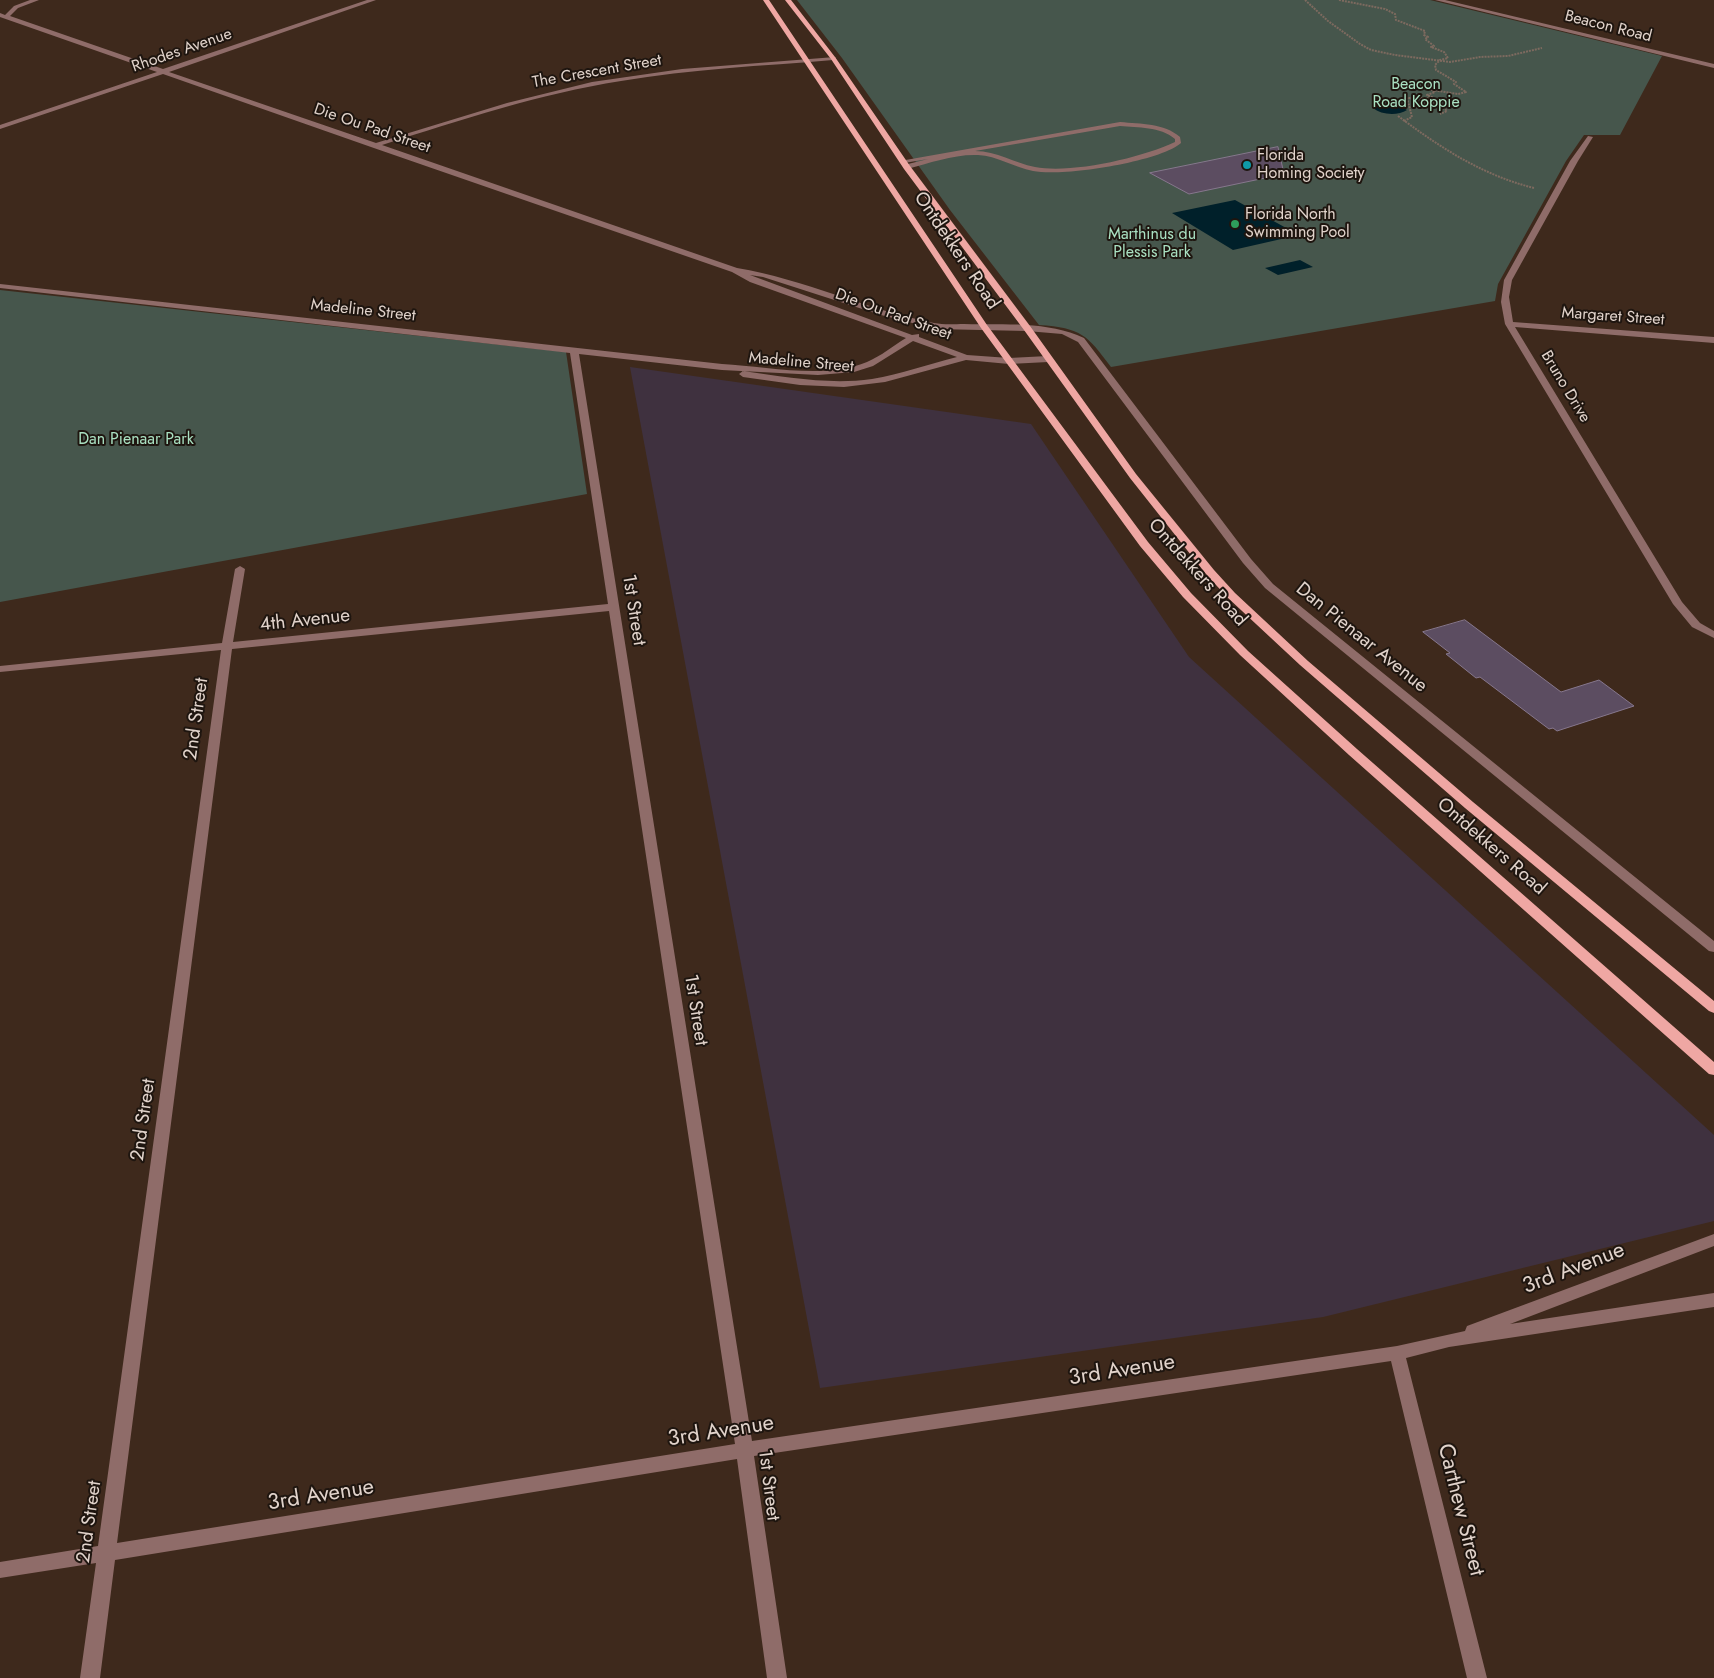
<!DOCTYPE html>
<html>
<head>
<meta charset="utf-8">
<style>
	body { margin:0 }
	canvas { display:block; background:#3e291c }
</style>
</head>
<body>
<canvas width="1714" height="1678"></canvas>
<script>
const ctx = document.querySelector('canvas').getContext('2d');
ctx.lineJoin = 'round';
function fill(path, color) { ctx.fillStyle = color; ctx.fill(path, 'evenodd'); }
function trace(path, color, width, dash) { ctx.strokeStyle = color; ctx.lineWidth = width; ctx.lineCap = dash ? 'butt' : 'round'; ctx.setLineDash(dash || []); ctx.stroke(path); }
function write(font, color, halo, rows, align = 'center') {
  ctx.font = font + ' Jost,sans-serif'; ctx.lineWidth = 4; ctx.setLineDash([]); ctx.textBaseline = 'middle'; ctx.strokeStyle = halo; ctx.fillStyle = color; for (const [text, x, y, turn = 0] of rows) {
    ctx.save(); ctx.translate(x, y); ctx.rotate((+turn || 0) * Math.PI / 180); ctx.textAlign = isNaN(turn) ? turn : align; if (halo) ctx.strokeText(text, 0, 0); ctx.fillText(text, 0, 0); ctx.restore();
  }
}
fill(new Path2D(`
	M630 367 1031 424 1189 657 1714 1135V1221L1323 1317 820 1388Z`), '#3f313f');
fill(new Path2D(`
	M797 0H1430L1662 56 1620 135H1584L1566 161 1498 284 1495 301 1111 367C1087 335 1082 328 1039 325L950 210 842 58Z
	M0 290 566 352 587 494 0 602Z`), '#46564c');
fill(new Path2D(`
	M1379 103 1399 105 1407 110C1398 116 1381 115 1373 108Z
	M1235 200 1299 235 1233 250 1172 213Z
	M1300 260 1313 267 1278 275 1265 268Z`), '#00202a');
const building = new Path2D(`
	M1278 147 1284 174 1189 194 1150 173Z
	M1465 620 1561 692 1599 680 1634 706 1557 731 1553 728 1549 729 1480 677 1476 678 1446 654 1450 653 1423 632Z`);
fill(building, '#5c4d61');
trace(building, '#86778d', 1);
trace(new Path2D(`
	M1305 0 1328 21 1360 44 1371 50 1395 55 1450 62 1480 57 1508 56 1542 48
	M1339 0 1385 9 1395 14 1396 20 1425 31 1424 35 1428 37 1425 39 1434 46 1431 47 1444 52 1448 58 1440 60 1435 65 1436 70 1456 82 1454 84 1466 92 1458 94 1432 90 1435 92 1427 95 1441 101 1433 102 1432 104 1440 105 1447 111 1440 114
	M1398 116C1441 148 1482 175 1534 188
	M1404 121 1412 117 1407 98H1430`), '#7d6a5f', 2, [2, 1]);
fill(new Path2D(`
	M30 0H39L18 8 10 16 163 69 367 0H376L169 72 376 143 507 103 592 82 682 69 835 57 836 58 833 60C762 66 691 69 621 81 539 94 461 120 382 145L737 268C804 279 867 310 934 323 944 325 955 324 964 324 1004 325 1048 321 1084 338L1251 559 1273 584 1714 941V952L1709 951 1265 588 1243 563 1078 342 1062 334 1027 331 936 329 881 315 763 277 750 275 912 335 919 334V337L967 355 1009 358 1048 356 1052 359 1048 362 1009 364 966 360 885 382 844 387 800 385 743 377 739 374 743 371C786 377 829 385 872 379 901 374 929 364 957 357L913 341 873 366 854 372 818 375 722 370 579 354 752 1441 1397 1346 1465 1331 1467 1326 1714 1234V1246L1510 1324 1714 1293V1307L1449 1347 1406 1358 1487 1678H1467L1391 1361 754 1456 787 1678H767L737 1459 115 1560 100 1678H80L96 1563 0 1578V1562L98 1546 221 650 0 672V666L222 643 235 569 240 566 245 569 233 642 608 604 570 353 0 288V284L722 364C766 366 825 380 867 362 881 356 893 346 906 338L750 282 732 272 371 147 163 74 0 129V125L157 72 0 17V13L5 15 14 6ZM609 611 735 1444 117 1543 232 649Z
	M1435 0H1445L1714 64V68Z
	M1120 122C1141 124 1164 123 1180 137L1181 143C1159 162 1063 177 1033 171 1014 167 997 156 978 155 954 154 930 163 907 169L903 167 904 165 928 159 904 163 900 161ZM1120 126C1138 128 1160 126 1175 139V142C1141 158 1071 174 1035 167 1014 163 997 151 975 151Z
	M1588 136 1593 137 1578 161 1512 280 1509 297 1513 322 1714 337V343L1515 327 1682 602 1700 623 1714 631V638L1692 627 1673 604 1505 324 1501 302 1504 280 1570 161Z`), '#8f6c69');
fill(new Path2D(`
	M763 0H769L987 325 1148 542 1191 593 1248 651 1357 749 1714 1062V1075L1709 1074 1349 755 1240 655 1183 597 1140 546 981 328Z
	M785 0H791L835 57 910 166 1030 326 1136 474 1214 570 1235 593 1308 661 1473 802 1714 1001V1013L1709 1011 1465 808 1300 665 1227 597 1206 574 1130 478 1024 330 904 169 831 59Z`), '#efa7a3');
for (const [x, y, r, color] of [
	[1247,165,5,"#0f9aa8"],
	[1235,224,5,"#2e9e5b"]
]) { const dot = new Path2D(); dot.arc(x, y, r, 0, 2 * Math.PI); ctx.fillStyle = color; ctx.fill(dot); trace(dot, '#1e150f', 2); }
write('16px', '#e1d3cb', '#1e150f', [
	["Beacon Road",1608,27,14],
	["Rhodes Avenue",182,51,-19],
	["The Crescent Street",597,72,-10],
	["Die Ou Pad Street",372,129,19],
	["Madeline Street",363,311,6],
	["Die Ou Pad Street",893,315,20],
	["Margaret Street",1613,317,4],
	["Madeline Street",801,363,5],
	["Bruno Drive",1565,387,59]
]);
write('16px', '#aae1c2', '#1e150f', [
	["Beacon",1416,85],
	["Road Koppie",1416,103],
	["Marthinus du",1152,235],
	["Plessis Park",1152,253],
	["Dan Pienaar Park",136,440]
]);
write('16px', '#e1d3cb', '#1e150f', [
	["Florida",1257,156],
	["Homing Society",1257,174],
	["Florida North",1245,215],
	["Swimming Pool",1245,233]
], 'left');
write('19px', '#e1d3cb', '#1e150f', [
	["Ontdekkers Road",956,251,56],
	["Ontdekkers Road",1197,573,48],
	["1st Street",633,610,81],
	["4th Avenue",305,621,-6],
	["Dan Pienaar Avenue",1361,638,39],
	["2nd Street",197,719,-82],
	["Ontdekkers Road",1491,847,41],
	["1st Street",695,1010,81],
	["2nd Street",144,1120,-82],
	["1st Street",768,1485,83],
	["2nd Street",90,1522,-82]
]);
write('22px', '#e1d3cb', '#1e150f', [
	["3rd Avenue",1574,1269,-21],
	["3rd Avenue",1122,1371,-9],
	["3rd Avenue",721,1432,-9],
	["3rd Avenue",321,1496,-9],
	["Carthew Street",1460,1510,76]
]);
</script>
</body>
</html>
